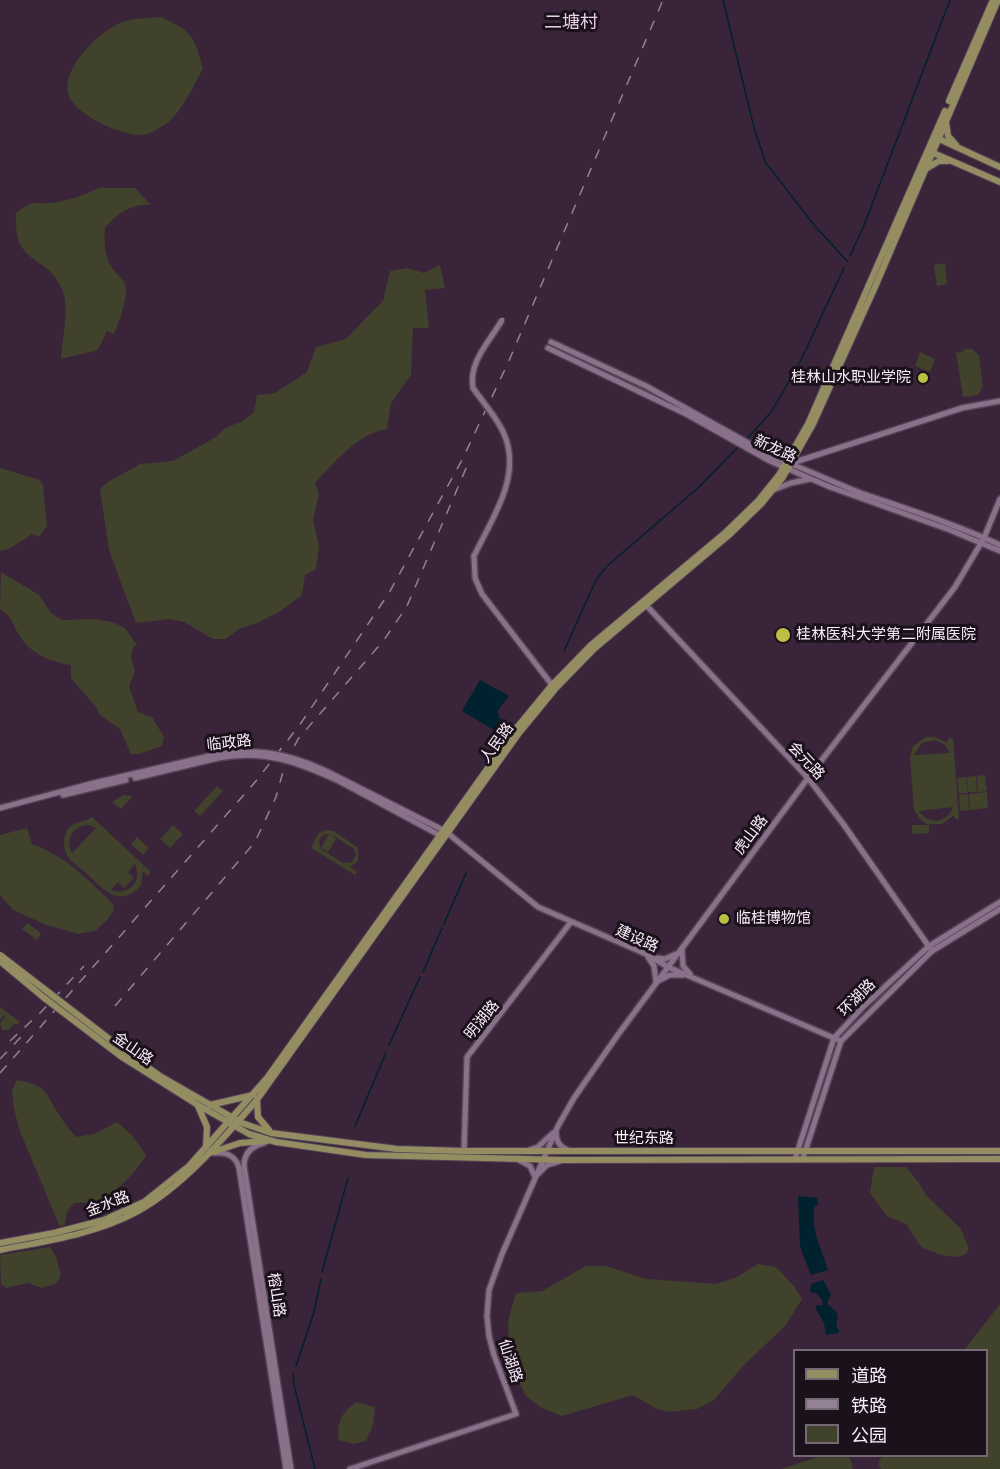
<!DOCTYPE html>
<html>
<head>
<meta charset="utf-8">
<style>
	body { margin:0 }
	#map { position:relative; width:1000px; height:1469px; overflow:hidden; background:#39243a; font-family:Montserrat,"Noto Sans SC",sans-serif }
	canvas { display:block }
	.legend { position:absolute; left:793px; top:1349px; width:195px; height:108px; box-sizing:border-box; background:#1b111b; border:2px solid #746974; margin:0; padding:8px 10px; list-style:none; font-size:18px; color:#faecfa }
	.legend li { display:flex; align-items:center; gap:12px; height:30px }
	.legend b { width:30px; border:2px solid #746974 }
</style>
</head>
<body>
<div id="map">
<canvas width="1000" height="1469"></canvas>
<ul class="legend">
<li><b style="height:8px;background:#948d61"></b>道路</li>
<li><b style="height:8px;background:#938194"></b>铁路</li>
<li><b style="height:16px;background:#40422c"></b>公园</li>
</ul>
</div>
<script>
const ctx = document.querySelector('canvas').getContext('2d');
ctx.lineJoin = 'round';
function fill(path, color) { ctx.fillStyle = color; ctx.fill(path, 'evenodd'); }
function trace(path, color, width, dash) { ctx.strokeStyle = color; ctx.lineWidth = width; ctx.lineCap = dash ? 'butt' : 'round'; ctx.setLineDash(dash || []); ctx.stroke(path); }
function write(font, color, halo, rows, align = 'center') {
  ctx.font = font + ' Montserrat,"Noto Sans SC",sans-serif'; ctx.lineWidth = 6; ctx.setLineDash([]); ctx.textBaseline = 'middle'; ctx.strokeStyle = halo; ctx.fillStyle = color; for (const [text, x, y, turn = 0] of rows) {
    ctx.save(); ctx.translate(x, y); ctx.rotate((+turn || 0) * Math.PI / 180); ctx.textAlign = isNaN(turn) ? turn : align; if (halo) ctx.strokeText(text, 0, 0); ctx.fillText(text, 0, 0); ctx.restore();
  }
}
fill(new Path2D(`
	M161 17C191 31 195 36 203 69 194 84 182 112 168 122 161 127 151 134 143 135 123 137 72 114 68 93 62 65 104 26 129 20 139 18 150 18 161 17Z
	M99 188H135L151 205C132 203 117 214 105 228 104 243 104 257 113 269 117 275 125 280 126 288 127 300 119 323 114 334L107 331 98 350 61 359C62 340 70 307 62 289 46 252 13 268 16 213 36 197 35 206 57 202 72 200 86 194 99 188Z
	M945 263 947 284 937 286 934 265Z
	M440 265 445 288 425 290 429 328H413L411 375 391 403 387 429C357 434 335 462 315 483L319 494 313 520 319 547 316 569 305 575 302 595 279 612 257 623 239 629 225 639H213L184 622 169 619 136 623 109 550 100 489 108 482 140 464 173 461 216 437 225 428 243 421 254 412 257 395 275 393 307 372 316 347 346 339 368 316 383 301 390 271 407 268 424 273Z
	M965 349H972L979 355 983 387 978 395 963 397 956 352 960 353Z
	M920 352 935 359 930 372 915 366Z
	M0 468 40 480 43 486 47 526 39 537 32 534 9 549 0 551Z
	M1 572 39 595 51 613 62 620 95 619 112 622 125 628 137 645 133 647 131 659 135 671 129 686 138 712 152 717 164 737 162 746 139 754H131L120 729 100 715 96 707 71 678V665C51 662 30 654 19 635 13 625 11 614 0 609Z
	M926 737H935L947 743 948 739 953 738 959 819H955L954 815 942 824H929V833L912 834V825H928L920 819 914 810 910 757 913 746ZM934 740 944 744 950 753 914 755 922 743ZM953 807C948 824 928 825 919 811Z
	M985 775 987 791 978 792 977 776Z
	M976 776 977 792H968L967 777Z
	M966 777 968 793H959L957 778Z
	M217 786 223 791 200 816 194 811Z
	M987 792 988 808 970 810 969 794Z
	M968 794 969 810 960 811 959 795Z
	M123 795 133 796 121 809 112 802Z
	M92 817 151 872 148 876 143 871 141 885C120 911 101 887 84 871 77 866 68 860 65 851 63 844 64 835 68 829 75 820 85 823 92 817ZM89 825 96 828 72 853C65 839 73 825 89 825ZM135 864C143 882 128 896 111 890L118 882 124 888 134 878 128 872Z
	M173 825 183 834 170 848 160 839Z
	M27 828 32 844C70 859 85 877 113 904L114 910 108 919 95 931 78 934 47 925 13 910 0 895V835Z
	M326 830 334 831 358 848V861L350 867 357 872 355 875 311 848 318 834ZM329 834 321 848 328 852 336 839 331 834 354 849 356 856 352 862 343 863 321 849C317 841 320 834 329 834Z
	M137 837 149 848 143 855 131 844Z
	M27 923 41 933 37 940 22 929Z
	M0 1007 20 1022 17 1025 14 1024 9 1030H2L0 1023 5 1017 4 1015 0 1020Z
	M17 1080C50 1086 45 1094 61 1118 66 1125 71 1131 76 1137L94 1134 117 1122 131 1134 146 1155C140 1168 113 1197 98 1201 91 1203 82 1202 74 1203L67 1212 65 1224 60 1227 19 1129 14 1108 12 1090Z
	M874 1167H906L919 1183 926 1195 961 1229 969 1249 966 1254 957 1257 941 1255 921 1247 906 1224 887 1216 870 1193Z
	M50 1247 56 1257 61 1275 56 1284 41 1288 28 1283 6 1288 1 1284 0 1255Z
	M758 1264 776 1267 794 1286 802 1299 786 1325 743 1366 714 1400 697 1409 668 1412 655 1408 633 1395 562 1416 540 1407 525 1395 510 1362 508 1321 516 1293 542 1291 586 1266H606L646 1279 716 1284 737 1277Z
	M1000 1304V1469H881L878 1463 882 1456H986V1350H964Z
	M356 1402 375 1407 373 1425 366 1441 354 1444 339 1440C336 1422 342 1413 356 1402Z
	M821 1456H847L851 1460 853 1469H781Z`), '#40422c');
fill(new Path2D(`
	M480 680 509 696 498 710 499 718 508 724 502 735 462 711Z
	M798 1196 817 1198 818 1204 814 1208C811 1231 821 1248 828 1270L811 1275 800 1247Z
	M823 1280 831 1294 827 1304 836 1311 838 1317 836 1326 839 1330V1333L826 1335 824 1323 815 1307 817 1305 822 1306 823 1301 816 1293 810 1292 811 1284Z`), '#00212e');
trace(new Path2D(`
	M723 0 755 132 766 163 814 225 847 261
	M850 256 865 223 950 0
	M746 440 772 411 801 360 844 268
	M564 651 596 580 606 567 699 487 740 445
	M444 924 466 873
	M423 972 442 928
	M389 1045 420 977
	M355 1126 386 1053
	M322 1272 348 1178
	M296 1366 314 1312 321 1279
	M293 1373 294 1385 315 1469`), '#00212e', 1.5);
const secondary = new Path2D(`
	M551 342 646 386 775 458C804 468 832 482 861 493 907 509 955 524 1000 545
	M548 348 688 415 770 461 830 487 950 530 1000 551
	M792 463 962 408 1000 401
	M773 490 791 483 810 479
	M474 556 475 578 482 594 552 685
	M645 604 808 778 844 825 932 951
	M135 778 218 758
	M340 778 445 831 538 907 646 954 668 967 841 1041
	M339 781 443 837
	M63 795 126 780
	M0 808 90 784 218 754
	M682 950 683 966 690 974
	M648 957 654 966 656 982
	M657 958 665 959 676 954
	M660 980 670 975H683
	M556 1132C556 1141 559 1147 568 1150
	M264 1143C252 1146 244 1153 244 1166L291 1469
	M529 1150 538 1147 553 1133
	M464 1151 467 1057 571 922
	M215 1153C226 1152 236 1156 239 1168L286 1469
	M803 1158 841 1041 932 951 1000 909
	M795 1159 834 1038 863 1007 929 946 1000 902
	M519 1160 530 1166 534 1175
	M538 1174 547 1165 560 1161
	M350 1469 516 1414 494 1355 489 1336 487 1316 489 1290 502 1254 558 1126 574 1098 617 1036 808 778 955 587 984 538 1000 499`);
const primary = new Path2D(`
	M949 101 993 0
	M946 122 948 136 956 145
	M935 137 1000 167
	M931 152 1000 182
	M924 170 939 161H948
	M126 1052 160 1076 242 1123 271 1133 397 1149 464 1151H1000
	M122 1057 198 1105 249 1134 276 1142 366 1155 562 1160 1000 1159
	M257 1100 258 1117 269 1130
	M210 1105 253 1095
	M198 1106 207 1127 206 1147
	M210 1153 240 1143 267 1141
	M0 1243 54 1233 104 1220 144 1202 189 1166 267 1078 515 730 552 685 591 645 726 532 758 501 779 475 808 424 945 111
	M0 1250C46 1241 96 1234 138 1211 183 1186 222 1140 256 1101L519 733 556 688 594 649 729 535 761 504 783 477 813 424 875 287 998 0`);
trace(secondary, '#544255', 8);
trace(primary, '#544255', 8);
trace(secondary, '#8a718a', 5);
trace(primary, '#948d61', 6);
trace(new Path2D(`
	M115 1006 255 842 276 797 284 768 298 739 384 640 407 606 467 466
	M10 1041 41 1012 84 966
	M0 1059 21 1037
	M0 1073 256 781 301 723 389 593 462 460 508 363 663 0`), '#938194', 1.5, [10, 10]);
const secondaryBridge = new Path2D(`
	M474 556C491 520 520 480 506 439 500 421 484 404 473 388 468 362 490 341 502 320
	M218 754C264 747 299 756 340 778
	M218 758C264 749 298 762 339 781`);
const primaryBridge = new Path2D(`
	M0 955 126 1052
	M0 961 43 997 122 1057`);
trace(secondaryBridge, '#544255', 8, []);
trace(primaryBridge, '#544255', 8, []);
trace(secondaryBridge, '#8a718a', 5);
trace(primaryBridge, '#948d61', 6);
for (const [x, y, r, color] of [
	[923,378,6,"#bbc044"],
	[783,635,8,"#bbc044"],
	[724,919,6,"#bbc044"]
]) { const dot = new Path2D(); dot.arc(x, y, r, 0, 2 * Math.PI); ctx.fillStyle = color; ctx.fill(dot); trace(dot, '#1b111b', 2); }
write('15px', '#faecfa', '#1b111b', [
	["桂林山水职业学院",911,378,"right"],
	["桂林医科大学第二附属医院",796,635],
	["临桂博物馆",736,919]
], 'left');
write('15px', '#faecfa', '#1b111b', [
	["新龙路",775,449,25],
	["临政路",229,743,-6],
	["人民路",497,743,-54],
	["会元路",806,761,47],
	["虎山路",751,835,-53],
	["建设路",637,939,24],
	["环湖路",857,998,-45],
	["明湖路",482,1020,-51],
	["金山路",133,1049,35],
	["世纪东路",644,1139],
	["金水路",108,1204,-21],
	["榕山路",276,1295,81],
	["仙湖路",510,1361,72]
]);
write('18px', '#e9cde9', '#1b111b', [
	["二塘村",571,23]
]);
</script>
</body>
</html>
